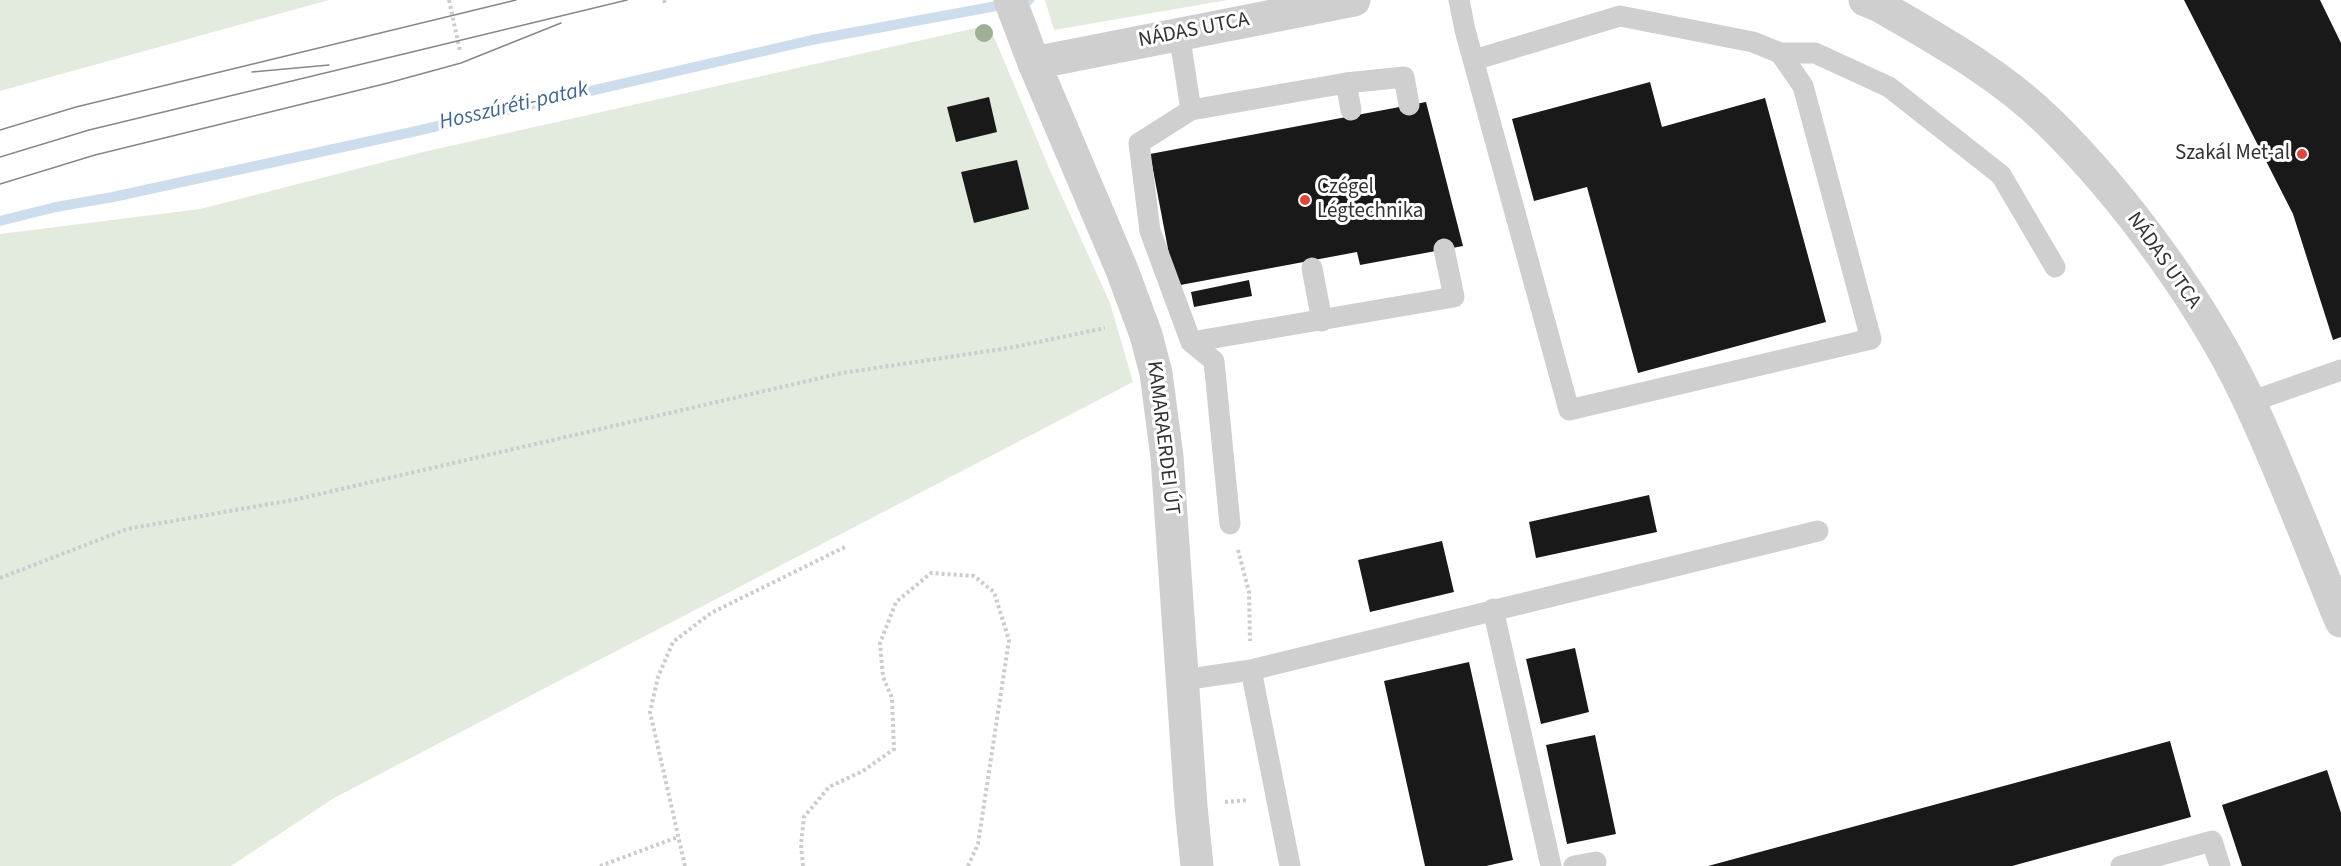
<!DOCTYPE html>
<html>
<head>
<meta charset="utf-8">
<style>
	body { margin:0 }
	canvas { display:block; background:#fff }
</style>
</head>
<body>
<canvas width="2341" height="866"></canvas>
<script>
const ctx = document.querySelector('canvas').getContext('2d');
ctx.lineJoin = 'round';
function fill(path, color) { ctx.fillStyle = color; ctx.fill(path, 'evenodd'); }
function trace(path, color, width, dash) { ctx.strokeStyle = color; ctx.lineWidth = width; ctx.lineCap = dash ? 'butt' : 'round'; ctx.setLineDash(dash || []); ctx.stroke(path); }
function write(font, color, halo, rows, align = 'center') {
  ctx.font = font + ' "Source Sans 3",sans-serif'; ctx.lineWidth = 6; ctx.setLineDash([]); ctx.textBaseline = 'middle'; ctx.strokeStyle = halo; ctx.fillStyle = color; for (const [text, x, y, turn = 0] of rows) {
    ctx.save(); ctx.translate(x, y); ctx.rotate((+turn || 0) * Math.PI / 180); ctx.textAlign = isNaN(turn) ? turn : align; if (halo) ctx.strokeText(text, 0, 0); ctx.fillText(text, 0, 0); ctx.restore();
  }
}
fill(new Path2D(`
	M0 0H329L0 91Z
	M1045 0H1228L1054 30Z
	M989 25 1049 168 1110 303 1133 382 334 798 231 866H0V234L200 209 423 152Z`), '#e3ebde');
trace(new Path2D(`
	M0 221 56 207 113 197 412 132 812 40 1029 0`), '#cedded', 10);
fill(new Path2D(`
	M2184 0H2320L2341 43V337L2333 340 2293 214Z
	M1650 82 1662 127 1765 98 1826 322 1638 373 1587 187 1534 201 1512 119Z
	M989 97 997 132 956 142 947 107Z
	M1426 102 1463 246 1360 265 1357 252 1175 286 1150 154Z
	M1017 160 1029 209 974 223 961 172Z
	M1249 280 1252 296 1194 307 1191 292Z
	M1649 495 1657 532 1536 558 1529 522Z
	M1442 541 1454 592 1370 612 1358 560Z
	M1575 648 1589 712 1541 724 1526 659Z
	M1469 662 1513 860 1486 866H1425L1384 681Z
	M1595 735 1616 834 1567 844 1546 745Z
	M2170 741 2191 817 2012 866H1708Z
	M2327 770 2341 813V866H2242L2222 805Z`), '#191919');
trace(new Path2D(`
	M449 0 460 51
	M664 0 665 3
	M1238 550 1249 592 1250 641
	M0 578 127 529 298 499 842 373 1009 348 1105 328
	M1225 802 1248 800
	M600 866 678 837
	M685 866 650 712 658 677 673 642 711 613 847 546
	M803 866 801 845 804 817 829 787 863 771 894 749 892 698 883 677 880 643 896 602 931 573 974 576 994 592 1009 640 978 844 968 866`), '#ccc', 4, [3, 3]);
trace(new Path2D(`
	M1459 0 1465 30 1569 410 1871 339 1803 86 1780 53 1753 42 1620 16 1474 60
	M1179 33 1191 110 1139 143 1150 231 1191 342 1214 361 1230 524
	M1780 53H1815L1889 87 2001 175 2055 267
	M1346 83 1404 77 1409 105
	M1191 110 1346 83 1351 110
	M1312 268 1322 321
	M1191 342 1454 297 1444 249
	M2250 402 2341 370
	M1493 609 1551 866
	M1251 670 1290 866
	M1183 680 1251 670 1818 531
	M1574 866 1596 862
	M2121 866 2212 841 2220 866`), '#cfcfcf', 21);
trace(new Path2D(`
	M1865 0 1880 6C1938 40 1999 73 2048 121 2124 195 2205 306 2250 403 2283 474 2311 548 2341 621
	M1034 63 1354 0`), '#cfcfcf', 33);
trace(new Path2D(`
	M1010 0 1034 63 1122 270 1146 335 1156 373 1167 457 1191 806 1197 866`), '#cfcfcf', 33);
trace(new Path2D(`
	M252 72 329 65
	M0 130 76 107 516 0
	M0 157 89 130 627 0
	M0 184 95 155 388 83 461 63 561 23`), '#878787', 1.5);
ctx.fillStyle = '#9eaf95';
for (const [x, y] of [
	[984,33]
]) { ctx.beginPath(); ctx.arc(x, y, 9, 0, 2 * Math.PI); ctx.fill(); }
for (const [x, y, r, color] of [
	[2302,154,6,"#e2463b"],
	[1305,200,6,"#e2463b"]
]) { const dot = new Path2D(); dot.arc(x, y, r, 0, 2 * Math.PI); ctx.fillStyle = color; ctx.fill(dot); trace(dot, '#fff', 2); }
write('21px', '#323232', '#fff', [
	["NÁDAS UTCA",1194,31,-11],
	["NÁDAS UTCA",2163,261,55],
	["KAMARAERDEI ÚT",1162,438,83]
]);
write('21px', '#323232', '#fff', [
	["Szakál Met-al",2290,154],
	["Czégel",1317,188,"left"],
	["Légtechnika",1317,212,"left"]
], 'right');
write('italic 22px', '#406894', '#fff', [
	["Hosszúréti-patak",514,107,-13]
]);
</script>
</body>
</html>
